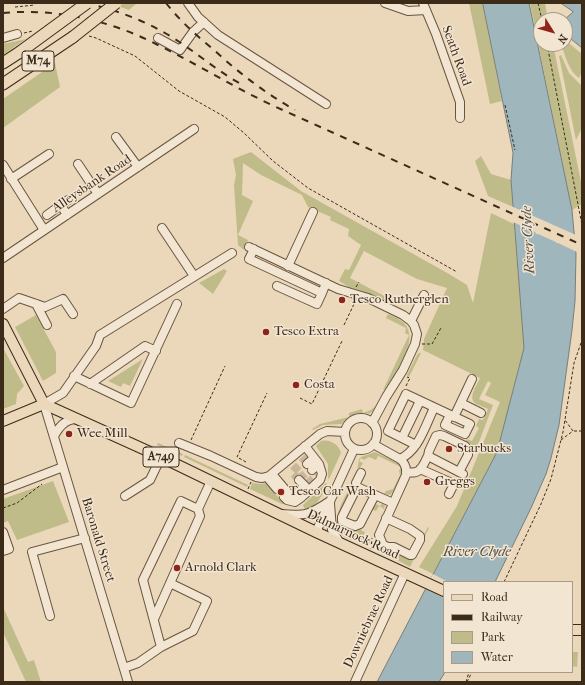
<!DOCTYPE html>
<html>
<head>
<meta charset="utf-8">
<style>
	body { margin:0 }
	#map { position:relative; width:585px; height:685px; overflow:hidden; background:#ebd7ba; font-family:"IM FELL French Canon",serif }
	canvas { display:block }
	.frame { position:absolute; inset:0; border:4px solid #3c2b18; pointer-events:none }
	.legend { position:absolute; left:443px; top:581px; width:130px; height:92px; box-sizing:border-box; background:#f2e5d2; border:1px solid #a99b88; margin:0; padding:5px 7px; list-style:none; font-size:12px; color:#3c2b18 }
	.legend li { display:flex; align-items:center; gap:8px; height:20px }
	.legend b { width:20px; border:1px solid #a99b88 }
	.north { position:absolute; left:533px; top:12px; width:40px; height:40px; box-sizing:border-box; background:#f2e5d2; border:1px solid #a99b88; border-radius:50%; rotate:127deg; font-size:11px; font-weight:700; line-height:16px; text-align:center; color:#3c2b18 }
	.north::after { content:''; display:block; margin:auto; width:14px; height:18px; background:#8f2418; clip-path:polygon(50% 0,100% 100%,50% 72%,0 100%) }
</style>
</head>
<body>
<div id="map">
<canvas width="585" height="685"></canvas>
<div class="frame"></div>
<ul class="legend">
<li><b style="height:5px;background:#ebd7ba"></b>Road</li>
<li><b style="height:5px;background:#3c2b18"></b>Railway</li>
<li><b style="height:11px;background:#c0bc8a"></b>Park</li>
<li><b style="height:11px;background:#9eb6bc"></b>Water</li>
</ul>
<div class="north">N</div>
</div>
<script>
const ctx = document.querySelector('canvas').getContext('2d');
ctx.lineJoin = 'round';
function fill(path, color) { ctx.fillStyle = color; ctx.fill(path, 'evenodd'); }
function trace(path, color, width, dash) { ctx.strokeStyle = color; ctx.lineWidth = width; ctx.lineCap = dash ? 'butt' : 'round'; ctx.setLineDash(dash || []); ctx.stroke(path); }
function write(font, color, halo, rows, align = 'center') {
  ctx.font = font + ' "IM FELL French Canon",serif'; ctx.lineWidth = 3; ctx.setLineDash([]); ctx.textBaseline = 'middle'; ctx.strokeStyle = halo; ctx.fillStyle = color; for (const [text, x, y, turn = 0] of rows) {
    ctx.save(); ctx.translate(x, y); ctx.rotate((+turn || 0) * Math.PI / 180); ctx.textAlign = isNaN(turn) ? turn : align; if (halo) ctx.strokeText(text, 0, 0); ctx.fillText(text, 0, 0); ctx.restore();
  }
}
fill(new Path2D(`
	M109 3H137L129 10Z
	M469 3H483L502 101 490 104Z
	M530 3H545L548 20H541V44H553L582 187V204L572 210Z
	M26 39 3 55V44Z
	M565 40 582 54V72L579 78C569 72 565 55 561 44H565Z
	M561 55 569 73 582 86V128L576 140 559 56Z
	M55 63 60 87 3 128V99Z
	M251 152 301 191 449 274 467 285 473 303 491 213 514 224 524 348 497 452 433 574 419 567 457 506 500 402 485 395 491 383 488 381 479 399 493 405 476 450 464 444 467 439 472 441 479 428 476 426 479 419 483 420 488 409C484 407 480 406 476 404 467 398 477 385 480 378L423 350 424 339 447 288 417 279 364 251 350 278 394 301 392 304 365 292 349 287 339 281 345 269 349 270 361 245 348 236 349 229 330 220 331 217 308 207 302 195 261 175 243 163 242 195 253 201 238 235 248 240 244 250 238 245 234 185 236 175 233 159Z
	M481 156 491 174 511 180 513 207 488 196 475 161Z
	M224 269 227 271 213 294 199 283Z
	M388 314C393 316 400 319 404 323 421 341 394 375 384 390H383L409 335 405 333 406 328 386 318Z
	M36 315 56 352V373L43 381 15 327Z
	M3 348 24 386 17 394 16 404 3 409Z
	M419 353H421L409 377 407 375 417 355Z
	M143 359 130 386 123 383 121 387 108 381Z
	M376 405 373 411 370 413 353 416 342 424 323 425 313 430 312 429 320 424 349 417V413L362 409 363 413 371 410Z
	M321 441C329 439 339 444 341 453L329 479 328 478V464L316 446Z
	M158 443 183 454 182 456 157 445Z
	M375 452 397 462 402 468C402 476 396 490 390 495L384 494 386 491 393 489 400 475 399 471 401 467 378 456 376 460 369 457 364 460 361 458 359 461 363 463 357 473 359 459 361 457Z
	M185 455 248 485 247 487 184 457Z
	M354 480H355L346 508 340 516 355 529 374 501 378 500 376 504 380 506 383 502H384L383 504 385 506 383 510V508L379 506 376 511 371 509 361 530 365 532 363 537 370 540V543C362 541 353 541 345 537 325 525 347 494 354 480Z
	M53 481 69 522 17 540 8 521 3 523V499Z
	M252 483 261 484 267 483 275 488 272 490 273 492 286 504H282L250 489Z
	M326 483 327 484C322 495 318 507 305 510L303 505Z
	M428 527 429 528 410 567C396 560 385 552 372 544L373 542 389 550 393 549 408 558 421 533 424 535Z
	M3 607 28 662 34 660 41 682H26L3 632Z
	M572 652H578L577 667 572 666Z`), '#c0bc8a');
const water = new Path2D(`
	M483 3H529L572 210 576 254 575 301 572 330 559 425 551 458 546 474 531 508 495 582H444L445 672 439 682H377L497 452 524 348 511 180 513 153Z
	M561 3H582V48L565 34V20H564L573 12Z`);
fill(water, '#9eb6bc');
trace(water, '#777e7a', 1);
fill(new Path2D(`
	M511 206 576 235 577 252 558 243H556V242L538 234H536L535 232 513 222Z
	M433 574 448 582H444V598L425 589Z`), '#ebd7ba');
trace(new Path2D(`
	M299 479 311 468
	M299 480 292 472 311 454
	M307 484 317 475`), '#c8b59a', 8, [8, 4]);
const minor = new Path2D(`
	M188 3 198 17 218 35 326 104
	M385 3 408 11 426 10
	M423 3 436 34 460 102V118
	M3 38 17 34
	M158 38 180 50 193 32 204 22
	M116 137 138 167
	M78 164 98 194
	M3 165 44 230
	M11 179 49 154
	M61 205 68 200
	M47 215 61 205 67 215
	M162 228 194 276
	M249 247 338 289 368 298 403 315 411 321 414 325 417 334 415 344 403 370 386 397 372 423
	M254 249 249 259 322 293 326 283
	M3 258 194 129
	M288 266 313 212
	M277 286 317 304 322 293
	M36 304 47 325
	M3 309 19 298 45 307 63 299 73 314
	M411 321 424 295
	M74 376 131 403 177 304
	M90 384 145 346 156 351
	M461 403 481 413
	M454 417 472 379
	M345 434a16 16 0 1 1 32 0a16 16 0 1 1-32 0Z
	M54 436C59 427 65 419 77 419
	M402 438 420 401
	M179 443 211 456 256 477 262 478 269 476 320 434 327 431 345 432
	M373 444 400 459C405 463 407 468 406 475L379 535 383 545 388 547H394L410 555H412L420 540V536L410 529 386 518
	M416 445 388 431 406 394 470 424 465 434 445 425 450 415
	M428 456 429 451 436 436 440 435 444 436 465 446 468 450V455L459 472
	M400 459C419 450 425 426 434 408
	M307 464 314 458
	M420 469 454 484 449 494
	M312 470 319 464
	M406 472C421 475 422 467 428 456L463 474
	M361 473 356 483 357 487 393 503
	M272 474 289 494 296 497 304 495 320 480 322 474 319 464 305 446
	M267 477 277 489
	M357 487 342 517V521L355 526 360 524 375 495
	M3 490 63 467
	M125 496 150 480 161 457
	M294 496 305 486 299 480
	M284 497 287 500 295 502 302 497
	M330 503 332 530 340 543
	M281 514C306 516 309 515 330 501
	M3 532 9 549 3 551
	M316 532 354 449
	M50 616 32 552 85 538
	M154 619 200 516 198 509 211 481
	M161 647 143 580 181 501 198 509
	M124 668 138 663 161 647 193 631 207 601 170 583
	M128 682 44 404 63 393 96 346 100 335 232 253
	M355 682 405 573`);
const major = new Path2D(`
	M3 324 44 404
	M44 404 161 457 316 532 444 591
	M3 421 44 404
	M572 630H582`);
const highway = new Path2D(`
	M3 63 20 52
	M3 84 73 37`);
trace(minor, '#685640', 10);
trace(major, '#3c2b18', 12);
trace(highway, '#3c2b18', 13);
trace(new Path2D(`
	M538 3 542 20
	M15 7 35 5
	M24 33 33 31
	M89 36 96 38 135 56 179 91 225 117 244 133 273 161 308 188 457 272
	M547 44 582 225
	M505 105 515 150
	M356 287 359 282
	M344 325 355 302
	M422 344H432L441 328
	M406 386 410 378 407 377
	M300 398 312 404 342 341
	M574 431H582
	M191 440 225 366
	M561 440 573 431 565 420
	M246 462 237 457 267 393
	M248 489 251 482
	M3 508 17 503 42 484
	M371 549 372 538
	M504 582 541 504 551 479 563 432 574 363 582 340
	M466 682 469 672
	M467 682 472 672`), '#3c2b18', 1, [3, 2]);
trace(minor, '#f2e5d2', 8);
trace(major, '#ebd7ba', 10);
trace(highway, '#ebd7ba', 11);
trace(new Path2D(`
	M85 3C113 9 141 19 165 33 191 48 213 68 239 83
	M166 3C180 21 197 36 214 50 239 73 265 93 295 110
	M3 13C55 8 109 20 156 44 197 64 235 88 276 107 378 153 480 199 582 245`), '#3c2b18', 2, [7, 7]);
const highwayBridge = new Path2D(`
	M73 37 116 3
	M20 52 87 3`);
trace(highwayBridge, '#3c2b18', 13, []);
trace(highwayBridge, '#ebd7ba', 11);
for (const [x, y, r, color] of [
	[342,300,4,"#8f2418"],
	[266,332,4,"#8f2418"],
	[296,385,4,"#8f2418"],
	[69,434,4,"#8f2418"],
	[449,449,4,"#8f2418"],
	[427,482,4,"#8f2418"],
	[281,492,4,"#8f2418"],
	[177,568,4,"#8f2418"]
]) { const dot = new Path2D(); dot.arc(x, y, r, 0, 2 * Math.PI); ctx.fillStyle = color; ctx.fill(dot); trace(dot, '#f2e5d2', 1.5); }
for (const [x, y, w] of [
	[38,61,32],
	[161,457,36]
]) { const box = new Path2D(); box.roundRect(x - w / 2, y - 10, w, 20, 3); ctx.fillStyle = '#f2e5d2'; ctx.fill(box); trace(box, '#3c2b18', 1); }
write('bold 12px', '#3c2b18', null, [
	["M74",38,61],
	["A749",161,457]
]);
write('13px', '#3c2b18', '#f2e5d2', [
	["Seath Road",456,56,70],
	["Alleysbank Road",92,184,-34],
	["Dalmarnock Road",353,535,25],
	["Baronald Street",98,540,73],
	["Downiebrae Road",369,622,-65]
]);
write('13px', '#3c2b18', '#f2e5d2', [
	["Tesco Rutherglen",350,300],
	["Tesco Extra",274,332],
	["Costa",304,385],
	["Wee Mill",77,434],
	["Starbucks",457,449],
	["Greggs",435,482],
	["Tesco Car Wash",289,492],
	["Arnold Clark",185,568]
], 'left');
write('italic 14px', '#544e41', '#f2e5d2', [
	["River Clyde",529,240,-93],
	["River Clyde",477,553]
]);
</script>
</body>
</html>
